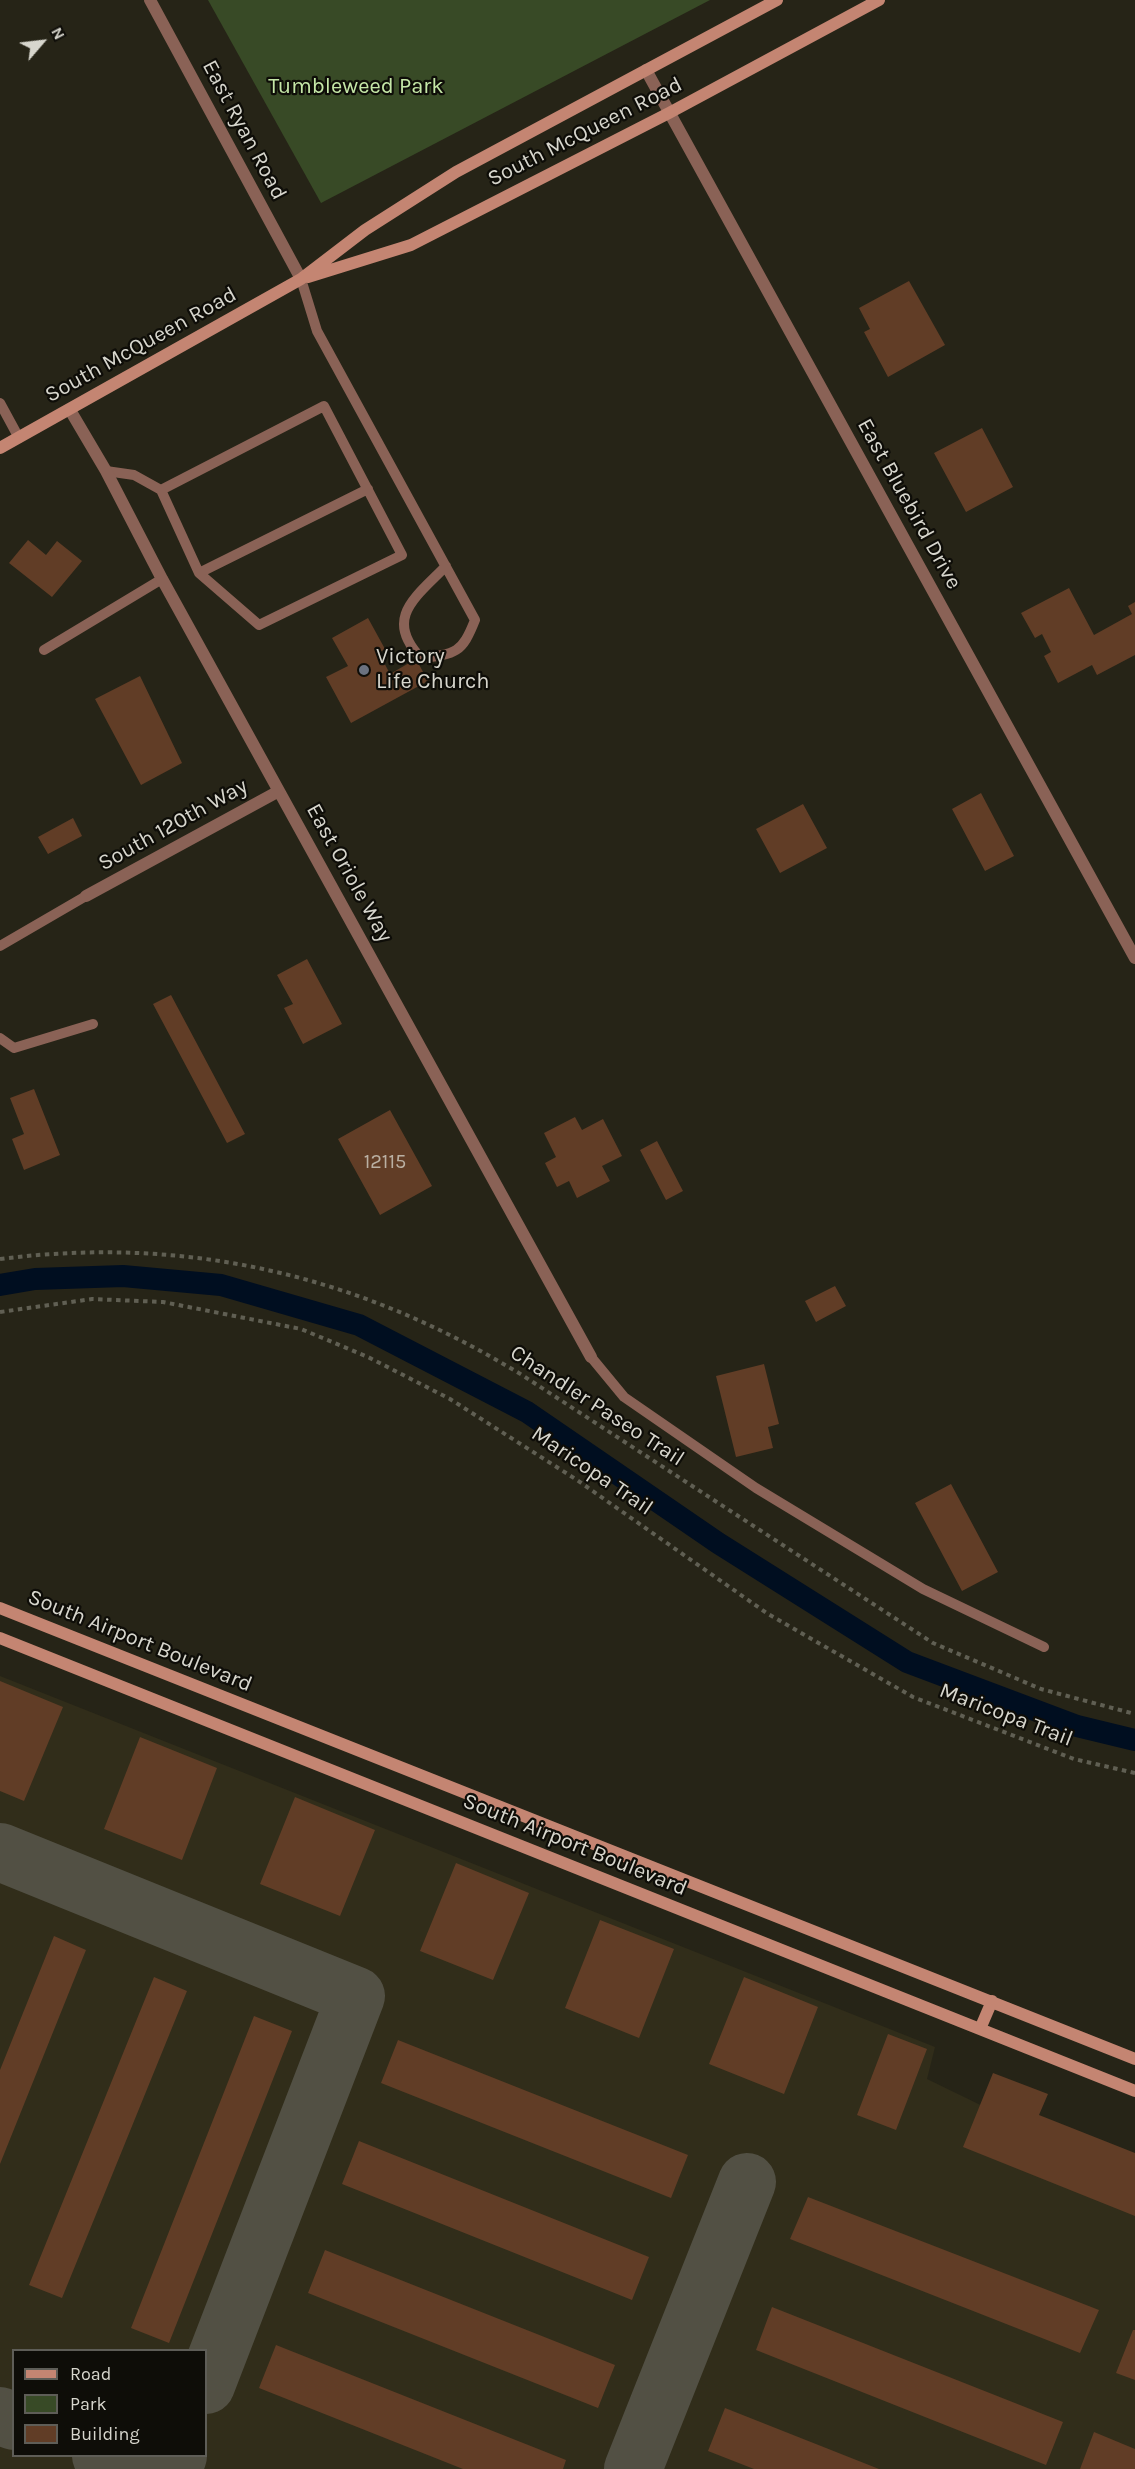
<!DOCTYPE html>
<html>
<head>
<meta charset="utf-8">
<style>
	body { margin:0 }
	#map { position:relative; width:1135px; height:2469px; overflow:hidden; background:#262417; font-family:Karla,sans-serif }
	canvas { display:block }
	.legend { position:absolute; left:12px; top:2349px; width:195px; height:108px; box-sizing:border-box; background:#0e0d08; border:2px solid #5e5d57; margin:0; padding:8px 10px; list-style:none; font-size:18px; color:#d7d6cd }
	.legend li { display:flex; align-items:center; gap:12px; height:30px }
	.legend b { width:30px; border:2px solid #5e5d57 }
	.north { position:absolute; left:12px; top:12px; width:60px; height:60px; -webkit-text-stroke:4px #0e0d08; paint-order:stroke; rotate:62deg; font-size:16px; font-weight:700; line-height:24px; text-align:center; color:#d7d6cd }
	.north::after { content:''; display:block; margin:auto; width:21px; height:27px; background:#d7d6cd; clip-path:polygon(50% 0,100% 100%,50% 72%,0 100%) }
</style>
</head>
<body>
<div id="map">
<canvas width="1135" height="2469"></canvas>
<ul class="legend">
<li><b style="height:8px;background:#c48572"></b>Road</li>
<li><b style="height:16px;background:#384a26"></b>Park</li>
<li><b style="height:16px;background:#613d26"></b>Building</li>
</ul>
<div class="north">N</div>
</div>
<script>
const ctx = document.querySelector('canvas').getContext('2d');
ctx.lineJoin = 'round';
function fill(path, color) { ctx.fillStyle = color; ctx.fill(path, 'evenodd'); }
function trace(path, color, width, dash) { ctx.strokeStyle = color; ctx.lineWidth = width; ctx.lineCap = dash ? 'butt' : 'round'; ctx.setLineDash(dash || []); ctx.stroke(path); }
function write(font, color, halo, rows, align = 'center') {
  ctx.font = font + ' Karla,sans-serif'; ctx.lineWidth = 4.5; ctx.setLineDash([]); ctx.textBaseline = 'middle'; ctx.strokeStyle = halo; ctx.fillStyle = color; for (const [text, x, y, turn = 0] of rows) {
    ctx.save(); ctx.translate(x, y); ctx.rotate((+turn || 0) * Math.PI / 180); ctx.textAlign = isNaN(turn) ? turn : align; if (halo) ctx.strokeText(text, 0, 0); ctx.fillText(text, 0, 0); ctx.restore();
  }
}
fill(new Path2D(`
	M0 1676 935 2047 927 2079 1135 2180V2469H0ZM14 2350H206V2456H14Z`), '#312d1a');
fill(new Path2D(`
	M208 0H710L321 203Z`), '#384a26');
trace(new Path2D(`
	M0 1285 35 1279 123 1276 221 1285 359 1325 527 1412 718 1543 907 1662 1077 1726 1135 1740`), '#000e20', 22);
trace(new Path2D(`
	M0 1852 356 1996 206 2385
	M0 2416 14 2421
	M101 2456 135 2469
	M173 2469 178 2456
	M633 2469 747 2182`), '#525044', 58);
fill(new Path2D(`
	M909 281 945 345 888 377 864 332 870 329 859 308Z
	M982 428 1013 487 966 512 934 453Z
	M28 540 46 555 57 541 82 561 52 597 9 563Z
	M1069 588 1094 635 1132 614 1128 606 1135 602V655L1097 675 1092 665 1058 683 1044 656 1051 652 1042 634 1035 638 1021 613Z
	M368 618 385 649 379 653 390 674 416 659 428 681 351 723 326 677 348 666 332 638Z
	M140 676 182 763 141 785 95 699Z
	M981 793 1014 856 985 871 952 809Z
	M803 804 827 848 780 873 756 829Z
	M73 818 82 836 48 854 38 837Z
	M307 959 342 1024 303 1044 284 1008 293 1004 277 975Z
	M171 995 245 1134 227 1143 153 1004Z
	M34 1089 60 1155 24 1170 12 1139 24 1134 10 1098Z
	M390 1110 432 1186 380 1215 338 1139Z
	M575 1117 582 1130 603 1119 622 1156 602 1166 610 1181 577 1198 569 1181 557 1187 545 1163 556 1157 544 1133Z
	M657 1141 683 1191 666 1200 640 1150Z
	M835 1286 846 1306 816 1322 805 1301Z
	M764 1364 779 1424 768 1427 773 1448 736 1457 716 1376Z
	M951 1484 998 1572 962 1591 915 1503Z
	M0 1681 63 1707 24 1801 0 1791Z
	M140 1737 217 1768 182 1860 104 1829Z
	M295 1797 375 1830 340 1916 260 1884Z
	M456 1863 529 1893 493 1980 420 1951Z
	M600 1920 674 1949 639 2038 565 2008Z
	M54 1936 86 1950 0 2164V2070Z
	M154 1977 187 1991 62 2298 29 2285Z
	M744 1977 818 2007 784 2094 709 2064Z
	M254 2016 292 2031 169 2343 131 2328Z
	M888 2034 927 2049 896 2130 857 2115Z
	M398 2040 688 2155 671 2198 381 2083Z
	M993 2073 1048 2094 1039 2115 1135 2153V2216L963 2147Z
	M359 2141 649 2257 632 2300 342 2184Z
	M808 2197 1099 2310 1080 2353 790 2239Z
	M325 2250 615 2365 598 2408 308 2293Z
	M772 2307 1063 2422 1046 2465 756 2350Z
	M1133 2330H1135V2380L1116 2373Z
	M276 2345 566 2460 563 2469H463L259 2388Z
	M725 2408 879 2469H754L708 2451Z
	M1094 2432 1135 2449V2469H1080Z`), '#613d26');
trace(new Path2D(`
	M0 1259C190 1235 360 1276 522 1375L933 1643 1041 1689 1135 1714
	M0 1312 92 1299 163 1302 301 1329 368 1357 450 1399 577 1480 768 1614 913 1697 1074 1759 1135 1773`), '#605f53', 4, [4.5, 4.5]);
trace(new Path2D(`
	M301 279 317 331 475 620C462 653 456 654 421 658 383 618 416 597 446 566
	M0 403 19 438
	M106 471 134 475 161 490 324 406 402 555 259 625 199 573 368 489
	M161 490 199 573
	M44 650 162 579
	M0 946 86 896
	M0 1038 14 1048 93 1024
	M591 1357 624 1397 756 1488 923 1589 1044 1647`), '#8a6256', 10);
trace(new Path2D(`
	M150 0 301 279
	M646 70 1135 958
	M70 410 106 471 162 579 591 1357
	M86 896 279 791`), '#8a6256', 12);
trace(new Path2D(`
	M308 277 411 245 669 113 879 0
	M0 448 301 279 365 230 456 172 777 0
	M0 1608 1135 2059
	M0 1638 1135 2091
	M980 2029 992 2001`), '#c48572', 12);
for (const [x, y, r, color] of [
	[364,670,6,"#6b7280"]
]) { const dot = new Path2D(); dot.arc(x, y, r, 0, 2 * Math.PI); ctx.fillStyle = color; ctx.fill(dot); trace(dot, '#0e0d08', 2); }
write('20px', '#bab0a3', null, [
	["12115",385,1162]
]);
write('22px', '#c5e7a7', '#0e0d08', [
	["Tumbleweed Park",356,87]
]);
write('22px', '#d7d6cd', '#0e0d08', [
	["East Ryan Road",244,130,62],
	["South McQueen Road",585,132,-27],
	["South McQueen Road",141,345,-29],
	["East Bluebird Drive",909,504,61],
	["South 120th Way",173,825,-29],
	["East Oriole Way",349,873,61],
	["Chandler Paseo Trail",597,1406,33],
	["Maricopa Trail",592,1471,34],
	["South Airport Boulevard",140,1641,22],
	["Maricopa Trail",1006,1715,21],
	["South Airport Boulevard",575,1845,22]
]);
write('22px', '#d7d6cd', '#0e0d08', [
	["Victory",376,657],
	["Life Church",376,682]
], 'left');
</script>
</body>
</html>
